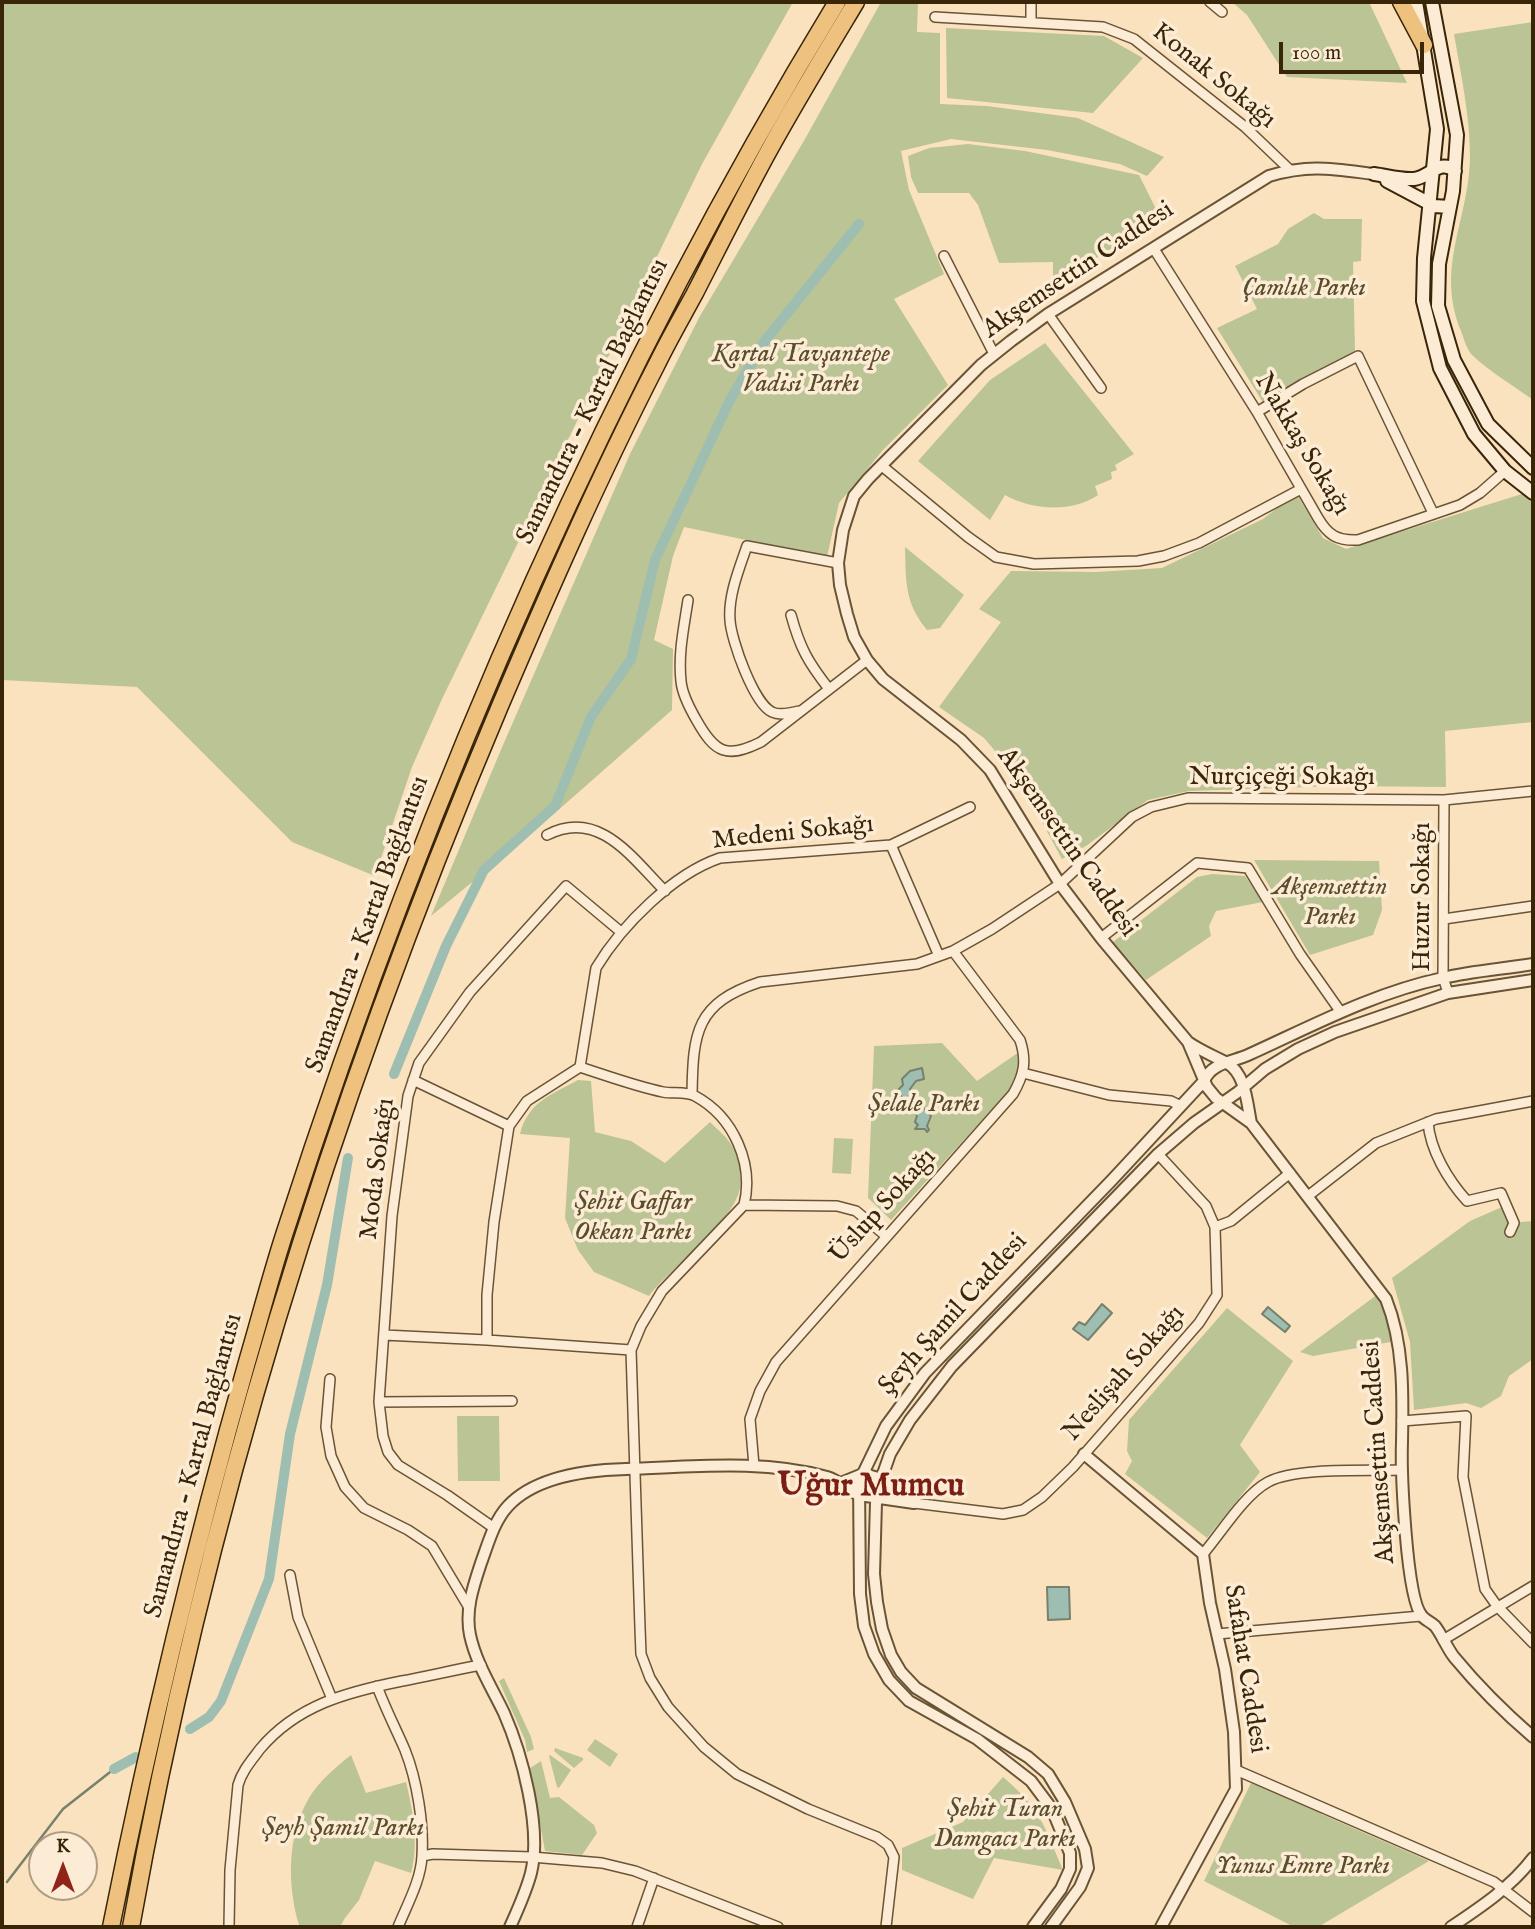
<!DOCTYPE html>
<html>
<head>
<meta charset="utf-8">
<style>
	body { margin:0 }
	#map { position:relative; width:1535px; height:1929px; overflow:hidden; background:#fbe2be; font-family:"IM FELL English",serif }
	canvas { display:block }
	.frame { position:absolute; inset:0; border:4px solid #392508; pointer-events:none }
	.north { position:absolute; left:28px; top:1831px; width:70px; height:70px; box-sizing:border-box; background:#fcecd5; border:2px solid #ae9c83; border-radius:50%; rotate:0deg; font-size:19px; font-weight:700; line-height:28px; text-align:center; color:#392508 }
	.north::after { content:''; display:block; margin:auto; width:24px; height:32px; background:#8f2418; clip-path:polygon(50% 0,100% 100%,50% 72%,0 100%) }
	.scale { position:absolute; left:1279px; top:42px; width:145px; height:32px; box-sizing:border-box; border:4px solid #392508; border-top:0; padding-left:9px; font-size:21px; line-height:24px; white-space:nowrap; color:#392508; -webkit-text-stroke:5px #fcecd5; paint-order:stroke }
</style>
</head>
<body>
<div id="map">
<canvas width="1535" height="1929"></canvas>
<div class="frame"></div>
<div class="north">K</div>
<div class="scale">100 m</div>
</div>
<script>
const ctx = document.querySelector('canvas').getContext('2d');
ctx.lineJoin = 'round';
function fill(path, color) { ctx.fillStyle = color; ctx.fill(path, 'evenodd'); }
function trace(path, color, width, dash) { ctx.strokeStyle = color; ctx.lineWidth = width; ctx.lineCap = dash ? 'butt' : 'round'; ctx.setLineDash(dash || []); ctx.stroke(path); }
function write(font, color, halo, rows, align = 'center') {
  ctx.font = font + ' "IM FELL English",serif'; ctx.lineWidth = 7; ctx.setLineDash([]); ctx.textBaseline = 'middle'; ctx.strokeStyle = halo; ctx.fillStyle = color; for (const [text, x, y, turn = 0] of rows) {
    ctx.save(); ctx.translate(x, y); ctx.rotate((+turn || 0) * Math.PI / 180); ctx.textAlign = isNaN(turn) ? turn : align; if (halo) ctx.strokeText(text, 0, 0); ctx.fillText(text, 0, 0); ctx.restore();
  }
}
fill(new Path2D(`
	M2 2H793L702 164 442 699 412 767 375 876 292 842 137 687 2 680Z
	M881 2H918L917 32 940 33V104L987 106 1078 118 1164 157 1147 176 1120 164 1047 150 951 139 901 151 909 190 944 274 894 299 948 385 883 450 839 503 827 557 684 527 673 556 654 640 673 649 672 710 539 827 431 916 503 745 630 454 700 316 805 139Z
	M1232 2H1369L1407 83 1287 77 1247 15Z
	M1533 22V400C1514 386 1490 372 1472 355 1467 350 1464 339 1461 331 1435 266 1469 221 1470 157 1470 116 1461 75 1454 34Z
	M946 28 1104 36 1143 58 1093 113 947 98Z
	M968 144 1025 151 1139 175 1163 223 1099 256 1053 299V262L999 263 978 205 969 193H918L911 177 908 156 929 148Z
	M1314 213 1324 219H1362L1361 261 1353 262 1355 351 1264 404 1217 328 1257 309 1235 266 1278 244 1288 229Z
	M1045 343 1134 454 1115 465 1117 470 1111 472 1112 479 1095 486 1098 495C1072 513 1031 510 1005 495L990 520 918 461 990 380Z
	M1296 493 1323 538 1346 549 1525 493 1533 500V722L1445 731 1446 787 1338 786 1189 791 1148 800 1086 846 1062 859 1018 778 984 738 939 707 1001 622 979 609 1011 571 1096 572 1162 568 1263 519Z
	M905 547 964 595 940 628 927 630C904 602 906 581 905 547Z
	M1254 860 1379 861 1382 910 1373 935 1310 955Z
	M1212 874 1245 876 1263 902 1216 911 1209 926 1211 936 1146 980 1113 942 1197 877Z
	M942 1043 977 1081 1019 1052 1020 1068 1013 1086 891 1220 868 1198 874 1046Z
	M578 1080 591 1081 595 1132 631 1141 665 1163 710 1122C717 1129 727 1137 732 1146 739 1158 743 1174 740 1188 734 1222 671 1267 649 1296L594 1272 578 1250 565 1218 570 1138 520 1134C528 1102 551 1095 578 1080Z
	M834 1138 853 1139 851 1174 832 1173Z
	M1502 1207 1520 1222 1533 1221V1359L1509 1376 1501 1396 1481 1408 1466 1403 1414 1410 1410 1342 1392 1278 1470 1221Z
	M1378 1294 1396 1341 1313 1356 1300 1352Z
	M1227 1308 1293 1361 1240 1445 1260 1472 1207 1538 1125 1474 1132 1461 1127 1451 1129 1420Z
	M457 1416H499L500 1481H458Z
	M504 1678 531 1737 534 1749 527 1752 525 1740 499 1681Z
	M595 1739 618 1754 610 1767 587 1750Z
	M555 1748 583 1758V1760L574 1768 554 1751Z
	M351 1755 366 1793 406 1782C413 1811 419 1845 411 1873L375 1861 359 1900 345 1918 340 1927H302L299 1925C287 1885 287 1835 309 1798 319 1781 336 1767 351 1755Z
	M550 1755 571 1770 559 1788 557 1787 549 1756Z
	M541 1761 550 1798 559 1797 594 1825 597 1833 582 1855 545 1851 530 1768Z
	M1003 1777C1042 1810 1044 1826 1063 1870L994 1858 973 1899 902 1870V1848L963 1822Z
	M1251 1783 1322 1811 1321 1814 1429 1861 1318 1927H1294L1204 1881Z`), '#bbc494');
const water = new Path2D(`
	M922 1068 924 1079 916 1081 910 1089 917 1102 931 1116 927 1126 929 1130 927 1132 925 1129H915L918 1125 915 1122 917 1116 897 1091 903 1085 902 1079 910 1071Z
	M1102 1304 1112 1313 1088 1340 1073 1329 1079 1322 1085 1325Z
	M1268 1307 1290 1326 1285 1332 1262 1314Z
	M1047 1587H1069L1070 1619 1048 1620Z`);
fill(water, '#9fbeb2');
trace(water, '#76816e', 2);
trace(new Path2D(`
	M7 1882 63 1809 114 1769`), '#76816e', 2.5);
trace(new Path2D(`
	M394 1074 446 946 484 870 555 806 591 717 631 659 655 560 729 402 764 342 859 224
	M190 1729 209 1717 221 1701 269 1579 290 1434 327 1285 348 1158
	M114 1769 136 1757`), '#9fbeb2', 10);
const minor = new Path2D(`
	M1031 2V22
	M1210 2 1222 12
	M935 17 1103 27 1134 39 1245 127 1290 170
	M1154 249 1257 412 1318 518C1328 535 1337 541 1358 540L1460 505 1480 493 1505 471
	M944 256 994 354
	M1048 314 1101 388
	M1257 412 1303 384 1358 356 1433 513
	M882 466 968 537 996 557 1034 564 1138 561 1164 556 1199 543 1301 489
	M688 600C684 627 678 653 681 681 682 694 690 709 697 721 715 753 727 759 761 742L867 660
	M791 615C800 648 808 662 829 689
	M799 711C791 713 780 716 772 712 754 704 731 640 730 620 728 596 739 569 747 546L838 563
	M1444 800 1443 977 1448 993
	M547 835C599 808 632 858 665 891
	M891 845 970 807
	M1444 919 1533 906
	M1101 938 1197 863 1248 868 1300 954 1340 1011
	M580 1067 596 968C622 925 673 874 720 858L891 845 939 956
	M1023 1073 1109 1095 1171 1101 1181 1106
	M413 1080 509 1126
	M692 1094C693 1032 696 1003 760 982L917 964 953 951 992 929 1060 884 1132 817 1151 807 1188 798 1444 800 1533 791
	M1428 1122C1430 1150 1448 1180 1467 1201L1501 1193 1514 1223 1510 1232
	M1308 1196 1376 1143 1436 1119 1533 1101
	M744 1205 837 1206 856 1211 886 1236
	M1215 1227 1231 1221 1290 1173
	M384 1335 487 1340
	M631 1350 487 1340V1295L494 1222 509 1126 527 1101 580 1067C608 1076 635 1086 663 1092 673 1094 685 1091 695 1096 734 1117 754 1164 744 1205L662 1291 641 1326 631 1350 640 1628 641 1654 650 1678 668 1707 704 1747 737 1774 808 1809 877 1837 888 1845 894 1857 886 1927
	M330 1379 326 1427 331 1456 345 1487 364 1508 408 1530 432 1546 468 1606
	M379 1402 512 1401
	M1402 1421 1466 1416 1463 1477 1485 1589 1497 1606 1533 1643
	M754 1466 750 1419 760 1391 776 1362 1013 1094C1024 1075 1027 1061 1020 1040L953 951
	M914 1503 1003 1514 1023 1510 1042 1497 1073 1467 1199 1323 1217 1295 1215 1227 1206 1206 1158 1154
	M494 1528 447 1495 398 1465 388 1452 383 1436 379 1402 392 1216 408 1096 419 1063 470 992 566 886 621 932
	M1203 1554C1221 1533 1244 1495 1268 1482 1296 1467 1368 1471 1401 1470
	M290 1575 298 1617 332 1699
	M1217 1634 1421 1616
	M1443 1640 1533 1586
	M377 1686C385 1708 396 1729 405 1750 417 1780 424 1824 422 1856 421 1880 407 1905 398 1927
	M1236 1770 1494 1882 1533 1912
	M422 1856 433 1854 532 1857 602 1863 635 1871 778 1927
	M229 1927 230 1870 238 1785C242 1771 251 1761 260 1749 297 1705 347 1692 402 1681 428 1676 454 1670 481 1665
	M637 1927 654 1878`);
const tertiary = new Path2D(`
	M1188 1042 1207 1087 1216 1098 1251 1123 1386 1299C1404 1344 1403 1394 1402 1442 1401 1470 1406 1598 1422 1616 1425 1620 1431 1622 1435 1626 1442 1635 1447 1648 1454 1657 1478 1686 1505 1713 1533 1737
	M1251 1123C1247 1104 1246 1074 1227 1063 1214 1056 1201 1051 1188 1042L1101 938 1060 884 990 770 961 740 883 679 867 660 854 637 847 614 840 585 838 563 843 530 854 496 868 479 981 365 1011 341 1048 314 1269 176C1310 164 1333 169 1374 174
	M1084 1454 1203 1554 1210 1603 1225 1669 1234 1732 1236 1789 1161 1927
	M841 1483 863 1474 875 1477 882 1485 909 1500
	M510 1927C518 1909 526 1892 531 1873 542 1828 522 1754 504 1713 492 1688 476 1663 470 1635 465 1610 473 1587 481 1563 488 1544 494 1521 508 1506 536 1476 588 1470 626 1469 693 1467 762 1459 827 1477 840 1481 847 1490 859 1495L914 1503
	M1033 1927 1061 1889 1070 1869V1853L1052 1809 1031 1781 977 1739 909 1701 889 1680 874 1654 864 1626 860 1594 859 1482 886 1426 925 1373 1112 1180 1204 1081C1211 1063 1232 1062 1248 1055 1312 1026 1373 993 1443 978 1472 971 1503 969 1533 964
	M1051 1927 1080 1887 1088 1868 1085 1849 1065 1802 1048 1774 1028 1757 916 1688 901 1672 891 1655 882 1629 877 1602 874 1574 876 1502 882 1490 883 1474 890 1454 910 1420 952 1366 1158 1154 1194 1123 1238 1092 1265 1069 1298 1049 1335 1032 1448 993 1533 980
	M1451 1927C1481 1907 1511 1887 1533 1858`);
const secondary = new Path2D(`
	M1416 2 1437 129 1424 258 1423 301 1440 368 1474 434 1505 471 1533 493
	M1432 2 1457 135 1453 191 1439 264 1438 306 1454 360 1488 424 1533 468
	M1374 174C1388 176 1401 180 1414 179 1430 177 1440 158 1455 171
	M1387 181 1434 206 1450 207`);
const motorway = new Path2D(`
	M1401 2 1424 45
	M111 1927C149 1737 194 1548 247 1362 260 1318 271 1275 285 1232 423 804 603 386 837 2
	M131 1927C206 1508 334 1098 500 706 549 591 599 477 656 366 668 341 682 317 695 293 719 246 742 200 767 154 795 103 826 52 856 2`);
trace(minor, '#6a5436', 12);
trace(tertiary, '#6a5436', 14);
trace(secondary, '#392508', 16);
trace(motorway, '#392508', 19);
trace(minor, '#fcecd5', 9);
trace(tertiary, '#fcecd5', 10);
trace(secondary, '#fcecd5', 12);
trace(motorway, '#eec17f', 16);
write('26px', '#392508', '#fcecd5', [
	["Konak Sokağı",1213,77,39],
	["Akşemsettin Caddesi",1079,271,-34],
	["Samandıra - Kartal Bağlantısı",594,402,-64],
	["Nakkaş Sokağı",1301,445,59],
	["Nurçiçeği Sokağı",1282,779],
	["Medeni Sokağı",793,834,-6],
	["Akşemsettin Caddesi",1066,843,55],
	["Huzur Sokağı",1424,897,-90],
	["Samandıra - Kartal Bağlantısı",369,925,-70],
	["Moda Sokağı",379,1169,-83],
	["Üslup Sokağı",884,1207,-48],
	["Şeyh Şamil Caddesi",954,1315,-48],
	["Neslişah Sokağı",1125,1374,-49],
	["Akşemsettin Caddesi",1380,1452,-94],
	["Samandıra - Kartal Bağlantısı",195,1466,-75],
	["Safahat Caddesi",1244,1669,81]
]);
write('italic 26px', '#5a4d2b', '#fcecd5', [
	["Çamlık Parkı",1304,290],
	["Kartal Tavşantepe",801,356],
	["Vadisi Parkı",801,386],
	["Akşemsettin",1330,889],
	["Parkı",1330,919],
	["Şelale Parkı",924,1106],
	["Şehit Gaffar",633,1204],
	["Okkan Parkı",633,1234],
	["Şehit Turan",1005,1811],
	["Damgacı Parkı",1005,1841],
	["Şeyh Şamil Parkı",343,1830],
	["Yunus Emre Parkı",1303,1868]
]);
write('bold 33px', '#7a1f14', '#fcecd5', [
	["Uğur Mumcu",871,1488]
]);
</script>
</body>
</html>
